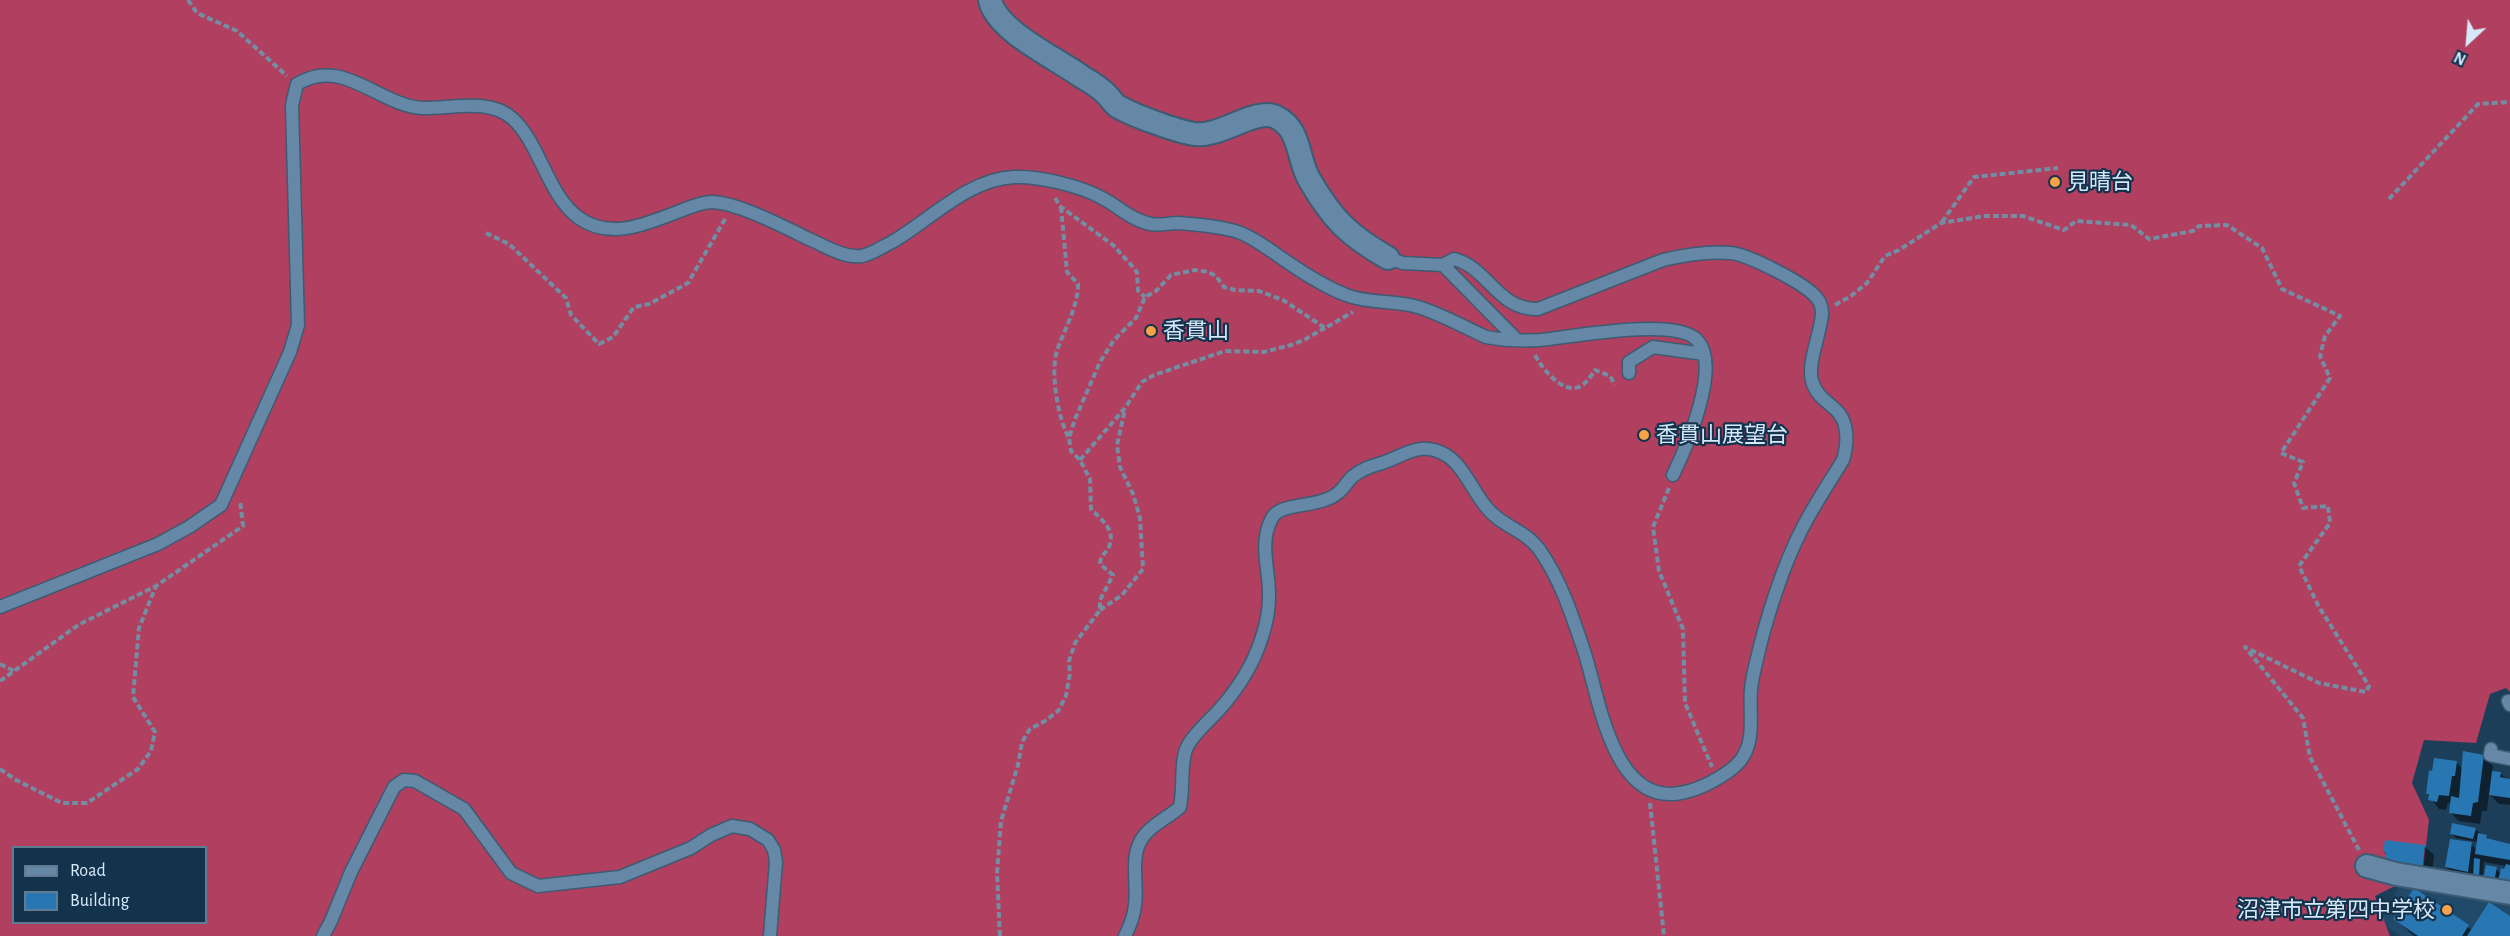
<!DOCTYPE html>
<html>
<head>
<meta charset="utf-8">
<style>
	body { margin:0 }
	#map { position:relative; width:2510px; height:936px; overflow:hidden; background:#1d3e59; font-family:"Alegreya Sans",sans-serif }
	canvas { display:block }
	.legend { position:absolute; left:12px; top:846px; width:195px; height:78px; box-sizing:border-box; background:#13334d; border:2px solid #617c92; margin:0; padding:8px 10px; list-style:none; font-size:18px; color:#d6e9fa }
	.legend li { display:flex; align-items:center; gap:12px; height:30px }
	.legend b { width:30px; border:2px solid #617c92 }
	.north { position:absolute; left:2438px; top:12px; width:60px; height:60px; -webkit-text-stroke:4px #13334d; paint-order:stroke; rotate:206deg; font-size:16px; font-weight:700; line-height:24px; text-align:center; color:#d6e9fa }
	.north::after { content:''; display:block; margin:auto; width:21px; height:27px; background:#d6e9fa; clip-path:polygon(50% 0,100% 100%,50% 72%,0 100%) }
</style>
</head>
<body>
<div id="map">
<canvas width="2510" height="936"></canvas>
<ul class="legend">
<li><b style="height:8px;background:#6688a7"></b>Road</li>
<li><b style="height:16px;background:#2876b2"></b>Building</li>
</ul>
<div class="north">N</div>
</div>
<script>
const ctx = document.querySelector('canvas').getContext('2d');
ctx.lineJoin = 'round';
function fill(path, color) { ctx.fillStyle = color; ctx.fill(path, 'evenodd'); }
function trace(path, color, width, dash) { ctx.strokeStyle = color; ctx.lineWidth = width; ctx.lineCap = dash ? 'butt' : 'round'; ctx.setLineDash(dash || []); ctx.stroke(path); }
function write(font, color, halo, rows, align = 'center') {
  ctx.font = font + ' "Alegreya Sans","Noto Sans JP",sans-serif'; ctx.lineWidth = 4.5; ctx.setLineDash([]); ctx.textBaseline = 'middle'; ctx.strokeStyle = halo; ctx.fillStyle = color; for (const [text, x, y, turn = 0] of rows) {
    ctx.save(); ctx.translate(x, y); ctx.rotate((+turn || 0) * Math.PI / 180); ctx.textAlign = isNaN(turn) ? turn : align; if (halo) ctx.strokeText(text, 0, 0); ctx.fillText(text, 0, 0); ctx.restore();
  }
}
fill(new Path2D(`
	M2403 881 2510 900V936H2400L2379 921Z`), '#214969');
fill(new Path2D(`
	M0 0H2510V692L2506 688 2490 694 2476 743 2424 740 2412 783 2429 820 2423 872 2375 896 2390 936H0ZM14 848H206V922H14Z`), '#b03f60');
fill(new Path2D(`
	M2483 757 2493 766 2492 772 2500 774 2510 780V805L2499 804 2489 794 2487 811H2482L2480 824 2459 821 2450 812 2452 804 2448 803 2446 810 2439 809 2427 793 2456 762 2463 769Z
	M2475 829 2491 841 2510 845V890L2489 884 2496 869 2501 874 2506 866 2484 862 2482 882 2455 876 2446 867 2471 844 2477 850 2478 842 2456 838 2451 833Z
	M2424 846 2434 855 2432 874 2395 870 2384 851Z
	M2414 890 2472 930 2510 918V936H2414L2394 918Z`), '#0007');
fill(new Path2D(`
	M2463 751 2484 755 2478 802 2473 803 2471 816 2449 813 2451 796 2459 798Z
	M2434 758 2457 761 2455 776H2452L2449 796 2439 795 2437 802 2428 800 2429 794H2426L2429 770 2432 771Z
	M2492 771 2501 772 2500 777 2510 779V798L2489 795Z
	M2452 823 2476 828 2473 839 2450 834Z
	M2478 833 2487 835 2486 838 2510 844V860L2475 854Z
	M2450 839 2472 842 2468 872 2445 867Z
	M2385 840 2425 845 2423 866 2385 862 2386 852H2383Z
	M2474 858 2480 859 2479 879 2473 878Z
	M2506 864 2510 865V884L2498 881 2501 868 2504 869Z
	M2486 865 2497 867 2494 882 2483 880Z
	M2414 888 2469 925 2462 936H2418L2393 919Z
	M2489 902 2510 916V936H2467Z`), '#2876b2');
const lane = new Path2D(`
	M1388 258 1403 263 1443 265
	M1629 373V362L1653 347 1704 354
	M0 607 158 544 189 527 221 505 290 352 298 325 292 105 297 84C343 56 378 105 422 108 449 109 490 97 513 119 540 144 548 196 579 218 611 241 648 223 680 211 690 207 702 202 712 202 739 203 786 228 811 240 827 247 844 258 862 256 872 254 882 247 892 242 930 220 968 179 1014 177 1040 176 1081 186 1104 199 1119 207 1133 221 1151 224 1159 226 1169 223 1178 223 1194 224 1214 226 1231 230 1249 234 1267 248 1283 259 1303 273 1323 286 1346 295 1369 304 1395 300 1418 307 1441 314 1464 327 1486 337 1502 340 1523 341 1540 340 1571 337 1675 317 1697 340 1722 366 1686 448 1673 475
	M2508 701 2510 705
	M2491 749 2490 755 2510 759
	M323 936 331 921 351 872 394 787 404 780 415 781 464 809 511 873 538 886 620 877 691 848 711 835 732 826 750 829 768 840 774 850 776 862 770 936
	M1125 936C1130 926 1134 916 1135 905 1138 884 1130 859 1141 840 1150 825 1168 818 1180 807 1184 789 1180 761 1187 747 1194 733 1208 722 1218 711 1238 689 1253 666 1262 637 1266 625 1269 610 1269 597 1270 570 1258 544 1272 518 1281 501 1321 509 1339 492 1344 488 1347 482 1352 477 1361 469 1372 466 1382 463 1404 456 1419 440 1446 455 1464 466 1473 492 1487 508 1501 526 1525 530 1539 549 1561 580 1573 618 1585 654 1600 701 1614 814 1689 791 1705 787 1737 770 1744 755 1755 736 1749 710 1751 689 1752 680 1754 671 1756 663 1765 622 1783 565 1802 529 1814 505 1829 483 1843 460 1848 443 1849 421 1835 409 1825 400 1816 395 1812 381 1807 363 1821 333 1822 314 1822 308 1820 301 1816 297 1804 283 1749 255 1731 253 1709 251 1684 255 1663 260L1538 309C1497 310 1489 268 1454 259L1443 265 1515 338`);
const street = new Path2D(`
	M990 0C996 31 1058 59 1082 77 1091 82 1101 88 1108 96 1111 99 1113 103 1117 106 1132 115 1176 131 1194 134 1220 138 1256 107 1276 117 1301 129 1297 158 1309 179 1332 219 1348 235 1388 258
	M2367 866 2396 874 2510 893`);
trace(lane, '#3d5b72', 15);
trace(street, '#3d5b72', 26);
trace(new Path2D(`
	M188 0 197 13 237 31 287 76
	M1055 198 1061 207 1113 245 1132 266 1137 272 1138 291 1145 297
	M2389 199 2478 104 2510 102
	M1061 207 1067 272 1078 284C1078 308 1064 329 1057 351 1050 372 1058 419 1069 438
	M1942 222 1974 177 2058 168
	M486 233 509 244 566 298 571 315 599 344 613 337 634 307 649 304 688 283 725 219
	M1835 305 1851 296 1867 283 1885 256 1899 250 1941 223 1984 216H2023L2064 230 2076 221 2131 225 2149 239 2193 231 2199 226 2227 225 2262 248 2282 289 2340 316 2325 336 2320 356 2330 378 2281 453 2303 462 2294 483 2303 508 2328 506 2330 523 2299 566 2319 607 2369 686 2366 692 2319 683 2245 647 2303 718 2310 757 2359 850
	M1535 355C1541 367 1562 394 1579 387 1586 384 1591 376 1595 370L1610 376 1615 385
	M1080 460 1125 408 1142 382 1154 375 1225 351 1264 352 1291 345 1304 340 1325 328
	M1669 488 1653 527 1659 571 1683 629 1685 703 1712 767
	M1100 610 1122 595 1143 569 1140 518 1133 494 1120 467 1117 445 1125 409
	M0 664 14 671
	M0 681 78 625 156 586 243 526 240 500
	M0 769 16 780 62 803H87L138 769 151 751 155 732 133 697 139 628 156 586
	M1650 803 1664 936
	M1000 936 997 873 1001 821 1018 765 1022 742 1030 729 1045 721 1058 711 1066 696 1070 673 1069 661 1075 643 1100 610V600L1113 575 1100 564C1100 556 1106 553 1109 547 1116 530 1102 520 1091 509L1090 479 1080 460 1071 451 1069 438 1075 419 1100 362 1114 340 1136 318 1145 297 1156 291 1171 275 1195 270 1208 272 1216 276 1224 287 1235 290 1259 291 1283 300 1325 328 1353 312`), '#738da3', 4, [6, 3]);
trace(lane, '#6688a7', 12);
trace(street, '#6688a7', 22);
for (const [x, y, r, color] of [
	[2055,182,6,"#f5a346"],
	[1151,331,6,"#f5a346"],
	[1644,435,6,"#f5a346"],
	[2447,910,6,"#f5a346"]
]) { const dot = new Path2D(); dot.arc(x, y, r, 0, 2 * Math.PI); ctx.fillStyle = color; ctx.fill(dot); trace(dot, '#13334d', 2); }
write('22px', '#d6e9fa', '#13334d', [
	["見晴台",2067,182],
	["香貫山",1163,331],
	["香貫山展望台",1656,435],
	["沼津市立第四中学校",2435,910,"right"]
], 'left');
</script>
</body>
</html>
